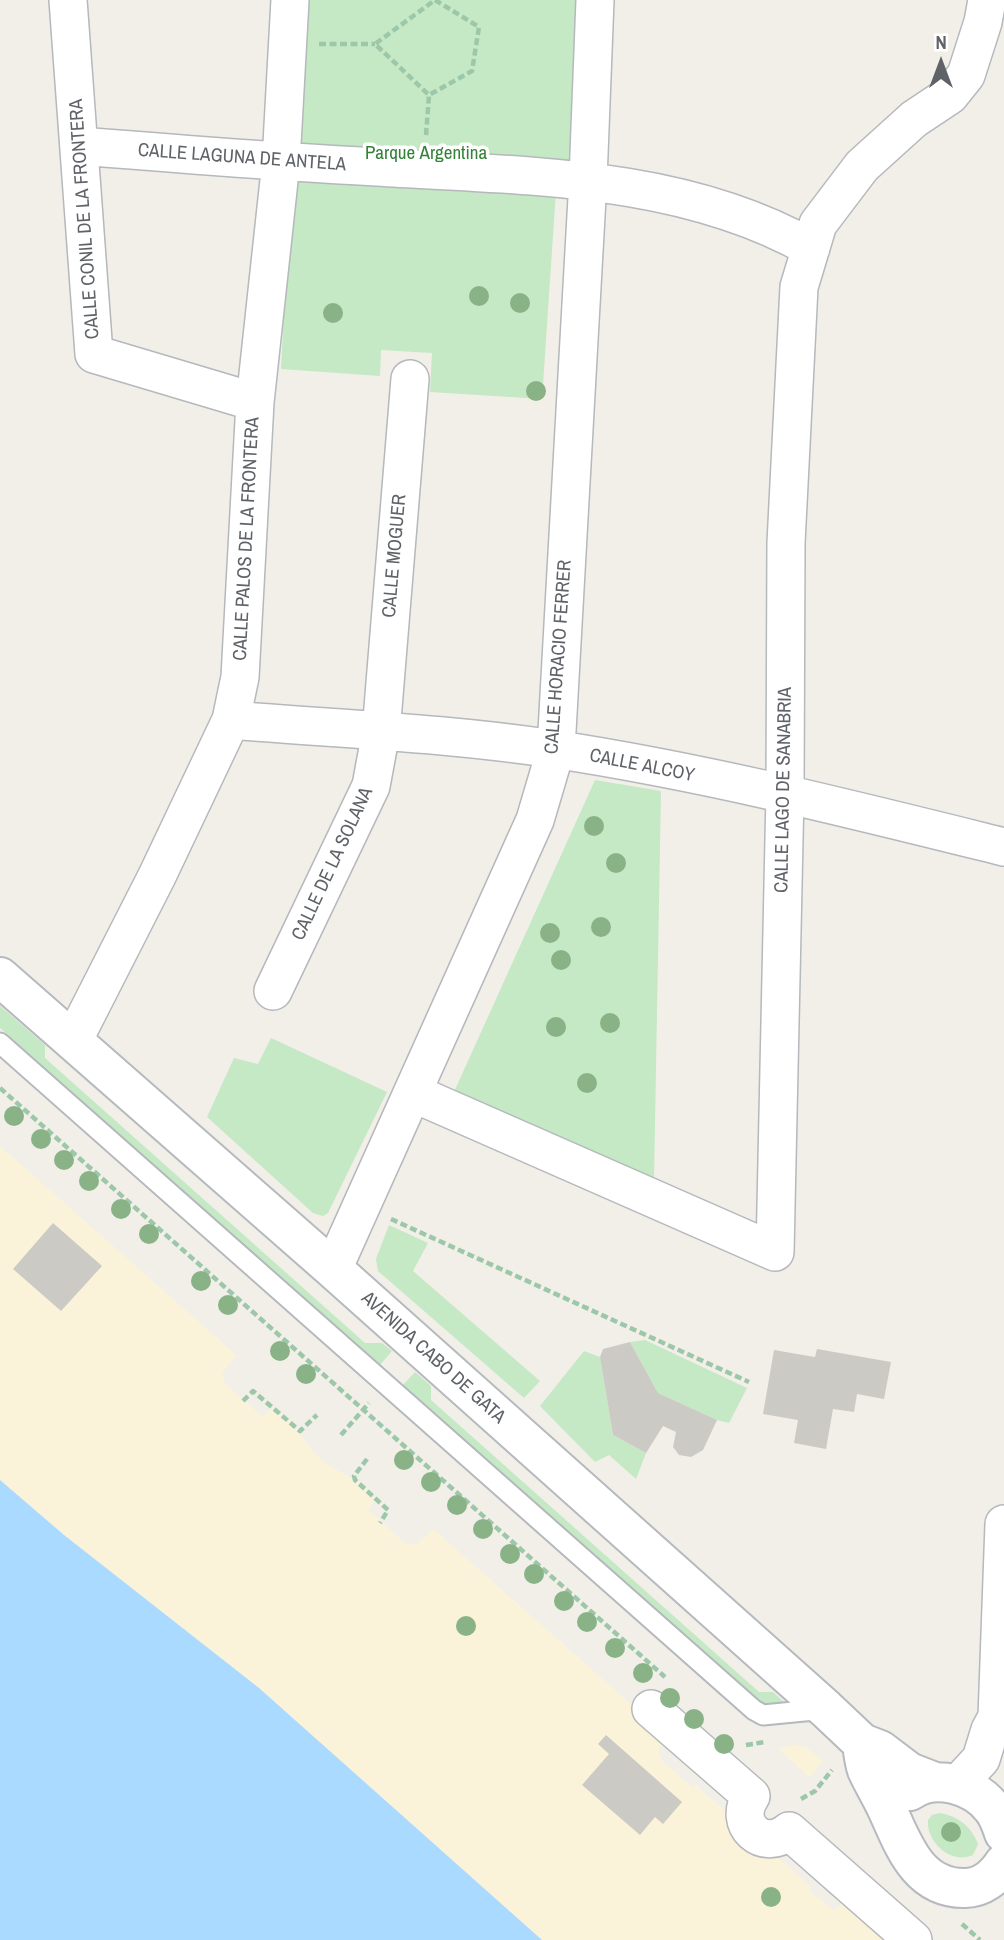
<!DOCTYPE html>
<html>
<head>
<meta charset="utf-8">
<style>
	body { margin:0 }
	#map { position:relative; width:1004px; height:1940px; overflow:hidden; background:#f1efe8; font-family:"Archivo Narrow",sans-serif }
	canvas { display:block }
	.north { position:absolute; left:906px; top:28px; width:70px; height:70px; -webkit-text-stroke:5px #fff; paint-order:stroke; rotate:0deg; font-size:19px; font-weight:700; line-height:28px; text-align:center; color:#5f6368 }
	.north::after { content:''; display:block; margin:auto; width:24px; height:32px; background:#5f6368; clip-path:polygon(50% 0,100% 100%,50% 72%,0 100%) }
</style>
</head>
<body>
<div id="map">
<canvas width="1004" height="1940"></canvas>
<div class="north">N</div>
</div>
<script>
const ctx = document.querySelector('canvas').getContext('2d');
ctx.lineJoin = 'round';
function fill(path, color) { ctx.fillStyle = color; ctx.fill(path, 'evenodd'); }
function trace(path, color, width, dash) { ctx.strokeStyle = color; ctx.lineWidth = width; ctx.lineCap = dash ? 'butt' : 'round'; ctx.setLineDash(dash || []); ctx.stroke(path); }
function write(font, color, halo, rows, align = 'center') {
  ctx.font = font + ' "Archivo Narrow",sans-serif'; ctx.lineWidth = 7; ctx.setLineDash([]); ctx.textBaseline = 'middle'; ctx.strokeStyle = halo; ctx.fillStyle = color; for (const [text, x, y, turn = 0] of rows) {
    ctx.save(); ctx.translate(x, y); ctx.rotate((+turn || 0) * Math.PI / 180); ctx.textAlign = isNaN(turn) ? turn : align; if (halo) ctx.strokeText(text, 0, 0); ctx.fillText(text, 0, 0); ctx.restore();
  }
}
fill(new Path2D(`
	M301 0H581L571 161H558L542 399 430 392 432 353 381 350 380 376 281 369Z
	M595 780 661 791 654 1178 454 1092Z
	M0 1006 45 1045V1058L365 1343H382L392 1351 379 1366 0 1028Z
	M271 1038 387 1092 328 1213 323 1216 313 1213 207 1117 234 1058 258 1064Z
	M389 1225 428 1243 413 1271 540 1381 524 1398 378 1271 376 1259Z
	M645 1340 747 1388 729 1423 717 1420 658 1393 630 1342Z
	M584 1351 600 1357 613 1435 646 1453 636 1479 609 1455 595 1462 540 1406Z
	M415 1372 431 1386V1400L759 1692H773L784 1702 765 1704 748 1694 402 1386Z
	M940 1813C958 1816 972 1827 978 1844L973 1855C951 1865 926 1842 928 1820L932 1815Z`), '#c5e8c5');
fill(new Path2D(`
	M0 1146 236 1355 222 1373 225 1384 263 1417 271 1409C299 1422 300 1440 320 1458 341 1477 358 1474 375 1501L368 1510 405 1543 416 1545 433 1529 668 1737 658 1750 661 1760 693 1788 696 1785 699 1788 811 1887 809 1890 834 1911 849 1897 898 1940H542L259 1688 64 1535 0 1480Z
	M795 1745 806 1747 823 1761 809 1777 778 1748Z`), '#fbf3d9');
fill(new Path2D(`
	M0 1480 64 1535 259 1688 542 1940H0Z`), '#aadaff');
fill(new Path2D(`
	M53 1223 102 1266 61 1311 13 1269Z
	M630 1342 658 1393 717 1420 703 1450 691 1457 679 1455 673 1447 676 1432 663 1426 646 1453 613 1435 600 1357 603 1349Z
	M817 1349 891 1362 884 1399 857 1394 854 1412 833 1409 826 1449 794 1443 798 1420 763 1414 774 1350 815 1357Z
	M606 1735 682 1802 663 1824 655 1817 640 1835 582 1785 609 1754 598 1744Z`), '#cccac5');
const lane = new Path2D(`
	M0 1043 754 1710 763 1715 825 1709`);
const street = new Path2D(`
	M68 0 94 354 255 402
	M80 146C179 154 278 162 377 167 522 176 681 174 811 248
	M231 720C339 729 447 733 553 749 705 772 855 810 1004 847
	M273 991 371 786 381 732 410 379
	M73 1041 157 876 231 720 240 677 255 402 281 162 290 0
	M413 1093 775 1252 785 793 786 543 799 287 818 224 862 166 914 119 950 95 966 75 983 22 987 0
	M333 1269 535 820 556 749 588 180 595 0
	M651 1709 751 1796C732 1824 763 1853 789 1831L913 1940
	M957 1785 981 1759 990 1730 997 1717 1004 1524`);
const secondary = new Path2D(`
	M0 977 333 1269 826 1709 862 1743 880 1750 909 1772 935 1782
	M862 1743C863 1752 864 1762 867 1770 873 1783 881 1796 887 1809 903 1843 917 1889 965 1888 982 1888 995 1877 1004 1863
	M910 1791C935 1773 974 1785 992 1808 998 1815 1001 1824 1004 1833`);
trace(lane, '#b5b8bc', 23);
trace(street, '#b5b8bc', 40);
trace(secondary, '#b6babf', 42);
trace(new Path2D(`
	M319 44H375
	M426 135 429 95 472 71 479 27 435 0 375 44 429 95
	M0 1088 665 1677
	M391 1219 749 1382
	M243 1401 253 1391 300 1431 317 1415
	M341 1435 369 1403
	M367 1459 354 1476 355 1480 388 1510 380 1523
	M746 1745 765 1742
	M801 1799 815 1791 832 1770
	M962 1924 980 1940`), '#9cc7a9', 4.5, [7, 3.5]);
trace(lane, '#fff', 19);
trace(street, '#fff', 37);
trace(secondary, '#fff', 38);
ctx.fillStyle = '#89b387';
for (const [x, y] of [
	[479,296],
	[520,303],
	[333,313],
	[536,391],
	[594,826],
	[616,863],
	[601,927],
	[550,933],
	[561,960],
	[610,1023],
	[556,1027],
	[587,1083],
	[14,1116],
	[41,1139],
	[64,1160],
	[89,1181],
	[121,1209],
	[149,1234],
	[201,1281],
	[228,1305],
	[280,1351],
	[306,1374],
	[404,1460],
	[431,1482],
	[457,1505],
	[483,1529],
	[510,1554],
	[534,1574],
	[564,1601],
	[587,1622],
	[466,1626],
	[615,1648],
	[643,1673],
	[670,1698],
	[694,1719],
	[724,1744],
	[951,1832],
	[771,1897]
]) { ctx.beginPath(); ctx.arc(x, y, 10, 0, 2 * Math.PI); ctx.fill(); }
write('19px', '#348238', '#fff', [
	["Parque Argentina",426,154]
]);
write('19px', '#5f6368', '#fff', [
	["CALLE LAGUNA DE ANTELA",242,158,4],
	["CALLE CONIL DE LA FRONTERA",85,219,-94],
	["CALLE PALOS DE LA FRONTERA",247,539,-87],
	["CALLE MOGUER",395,556,-85],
	["CALLE HORACIO FERRER",559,657,-86],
	["CALLE ALCOY",642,766,11],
	["CALLE LAGO DE SANABRIA",784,790,-89],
	["CALLE DE LA SOLANA",333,864,-65],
	["AVENIDA CABO DE GATA",433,1358,42]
]);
</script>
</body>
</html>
